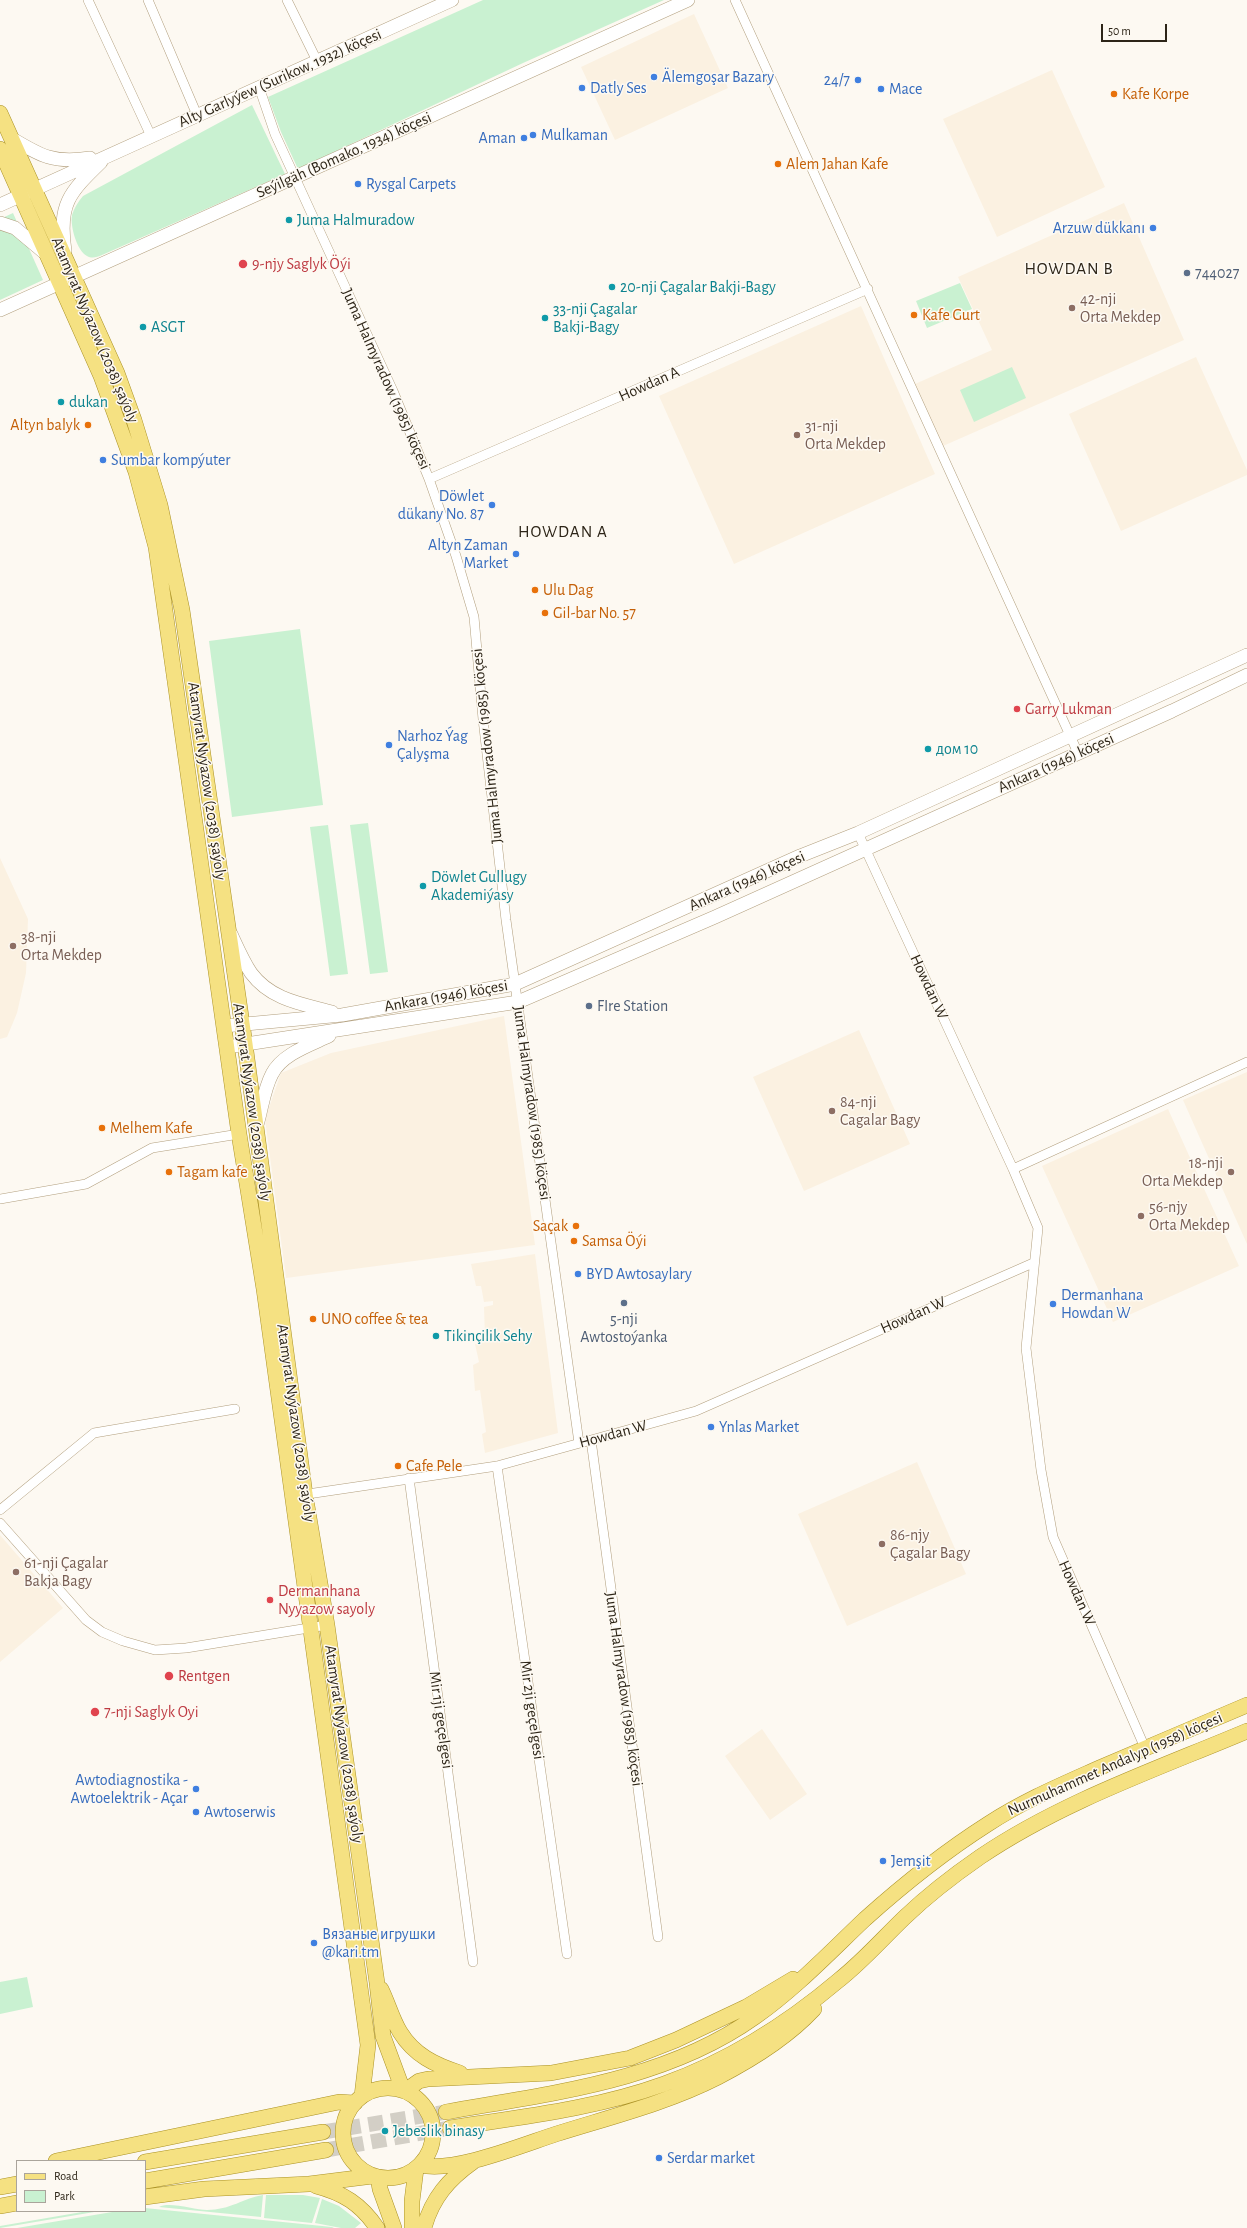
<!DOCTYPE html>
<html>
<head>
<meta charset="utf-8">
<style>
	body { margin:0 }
	#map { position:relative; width:1247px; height:2228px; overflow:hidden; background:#fdf9f2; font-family:"Alegreya Sans",sans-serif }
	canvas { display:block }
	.legend { position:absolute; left:16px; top:2160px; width:130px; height:52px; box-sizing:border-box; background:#fdf9f2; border:1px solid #aaa49b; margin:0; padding:5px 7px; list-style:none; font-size:12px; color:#2d2518 }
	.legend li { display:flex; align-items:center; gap:8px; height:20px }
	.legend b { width:20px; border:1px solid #aaa49b }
	.scale { position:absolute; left:1101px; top:24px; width:66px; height:18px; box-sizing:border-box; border:2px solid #2d2518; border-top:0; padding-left:5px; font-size:12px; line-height:14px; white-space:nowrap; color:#2d2518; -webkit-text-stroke:3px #fdf9f2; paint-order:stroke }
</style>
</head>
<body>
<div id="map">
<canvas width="1247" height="2228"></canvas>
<ul class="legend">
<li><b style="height:5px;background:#f5e182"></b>Road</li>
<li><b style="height:11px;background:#c9f1d1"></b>Park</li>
</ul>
<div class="scale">50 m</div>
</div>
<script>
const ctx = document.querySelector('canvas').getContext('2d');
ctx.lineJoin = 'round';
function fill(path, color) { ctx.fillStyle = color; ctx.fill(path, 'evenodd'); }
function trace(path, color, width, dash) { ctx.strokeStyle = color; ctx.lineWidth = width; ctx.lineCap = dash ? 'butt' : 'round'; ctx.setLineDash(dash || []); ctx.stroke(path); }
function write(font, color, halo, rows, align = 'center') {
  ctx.font = font + ' "Alegreya Sans",sans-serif'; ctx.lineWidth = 3; ctx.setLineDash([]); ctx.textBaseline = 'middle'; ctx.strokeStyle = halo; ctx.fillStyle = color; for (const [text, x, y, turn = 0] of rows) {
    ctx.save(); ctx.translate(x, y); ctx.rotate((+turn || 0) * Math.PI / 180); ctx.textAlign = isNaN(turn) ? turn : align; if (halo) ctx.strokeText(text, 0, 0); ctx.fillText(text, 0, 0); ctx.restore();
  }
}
fill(new Path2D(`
	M694 14 728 88 615 140 581 67Z
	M1052 70 1105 187 997 237 943 119Z
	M1124 203 1184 340 943 446 915 384 992 350 958 277Z
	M861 306 935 474 734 564 659 396Z
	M1196 357 1247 470V475L1121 531 1069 414Z
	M0 858 28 919 26 973 17 1013 7 1037 0 1039Z
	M504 1016 535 1245 286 1278 265 1119 281 1073 331 1053Z
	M859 1030 910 1144 804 1191 753 1077Z
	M1247 1072V1244L1183 1100Z
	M1168 1109 1239 1266 1113 1322 1042 1166Z
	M535 1254 558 1433 485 1453 482 1434 486 1432 480 1390 475 1391 473 1365 479 1362 475 1344 491 1341 489 1335 485 1337 484 1307 493 1305V1301L484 1302 481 1286H476L471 1264Z
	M917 1462 966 1574 847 1626 798 1514Z
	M0 1535 63 1608 0 1662Z
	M762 1729 807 1794 770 1820 725 1756Z`), '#fbf1e1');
fill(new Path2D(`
	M483 0H664L523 63 298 169 281 132 268 97Z
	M252 105 285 174 102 255C97 257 92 259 87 256 77 251 70 226 72 215 74 208 78 202 83 196Z
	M13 213 43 280 0 300V219Z
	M960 283 972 309 927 328 916 301Z
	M1012 367 1026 398 974 422 960 390Z
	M300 629 323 805 232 817 209 641Z
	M368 823 388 972 370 974 350 825Z
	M328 825 348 974 330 976 310 827Z
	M27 1977 33 2007 0 2014V1982Z
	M263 2195 261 2217 159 2207C169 2201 195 2210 207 2210 230 2210 244 2198 263 2195Z
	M266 2195H303L320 2198 312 2223 264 2218Z
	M322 2199 339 2206 361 2223 355 2228H341L315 2223Z
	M145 2208 332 2227 334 2228H17L118 2211H145Z
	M88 2211H100L0 2228V2226Z`), '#c9f1d1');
trace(new Path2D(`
	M323 2132 446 2112
	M326 2150 450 2128`), '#d3cfc6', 15, [15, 8]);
const street = new Path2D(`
	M88 0 151 136
	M148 0 197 115
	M287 0 317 61
	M735 0 1078 753
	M259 87 275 134 393 391 429 479 456 556 474 617 483 719 506 920 579 1443
	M429 479 868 289
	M858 833 1013 1169 1038 1228 1026 1348 1041 1470 1053 1537 1145 1748
	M1013 1169 1247 1062
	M0 1199 86 1184 152 1148 239 1134
	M591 1440 658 1937
	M497 1466 567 1954
	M409 1478 473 1962
	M301 1495 497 1466 696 1411 1033 1263
	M0 1510 94 1433 235 1409
	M0 1523 86 1620 102 1632 123 1641 155 1650 186 1648 327 1625`);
const secondary = new Path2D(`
	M11 138C41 156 54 164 90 158
	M0 205 452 0
	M0 223 15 228 46 254
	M65 251C58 204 69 193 101 162
	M0 310 688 0
	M231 934C237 947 243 961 251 973 271 1000 302 1004 332 1012
	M224 1026 342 1015 515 984 800 856 858 833 1247 655
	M227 1047 518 1002 715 917 1172 711 1247 675
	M257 1125C262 1108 264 1089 272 1074 282 1054 310 1045 329 1036`);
const primary = new Path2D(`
	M0 113 117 373 134 420 160 505 182 610 245 1044 305 1494 327 1625 377 1983 383 2036 403 2090
	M0 149 101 376 136 472 156 547 239 1134 264 1289 368 2045 362 2096
	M381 1989C388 2003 392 2019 400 2032 414 2055 435 2065 460 2073
	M343 2133a45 45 0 1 1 90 0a45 45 0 1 1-90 0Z
	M405 2091 419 2081 428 2079 551 2073 630 2058 676 2040 746 2007 793 1979
	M446 2112C552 2093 665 2081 755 2017 796 1988 829 1953 865 1919 904 1884 944 1852 988 1824 1023 1801 1061 1785 1099 1768 1148 1747 1198 1726 1247 1705
	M450 2128C521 2117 595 2109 664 2084 728 2061 787 2024 839 1980 863 1961 883 1938 905 1917 928 1895 954 1875 980 1857 1061 1802 1157 1769 1247 1731
	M56 2161 339 2102 355 2103
	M145 2162 323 2132
	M421 2165C454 2173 522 2145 556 2134 610 2117 667 2103 718 2077 753 2059 788 2037 814 2009
	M378 2178 380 2189 394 2228
	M145 2181 326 2150
	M316 2186C343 2193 361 2204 377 2228
	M0 2187 17 2184
	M145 2197 204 2189 309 2184 373 2176
	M0 2206 17 2203
	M412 2228V2201L416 2169
	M424 2228C432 2198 449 2179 473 2162`);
trace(street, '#b29f7e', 10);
trace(secondary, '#b29f7e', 14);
trace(primary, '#ab9226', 16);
trace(street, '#fff', 9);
trace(secondary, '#fff', 13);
trace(primary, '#f5e182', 15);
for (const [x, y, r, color] of [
	[654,77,4,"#3f7fe0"],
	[858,80,4,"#3f7fe0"],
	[582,88,4,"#3f7fe0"],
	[881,89,4,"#3f7fe0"],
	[1114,94,4,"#e8710a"],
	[533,135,4,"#3f7fe0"],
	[524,138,4,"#3f7fe0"],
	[778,164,4,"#e8710a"],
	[358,184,4,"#3f7fe0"],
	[289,220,4,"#0f9aa8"],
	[1153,228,4,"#3f7fe0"],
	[243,264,5,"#e0444e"],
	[1187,273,4,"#5c6f8a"],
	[612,287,4,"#0f9aa8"],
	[1072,308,4,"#8d6e63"],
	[914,315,4,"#e8710a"],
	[545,318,4,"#0f9aa8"],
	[143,327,4,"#0f9aa8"],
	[61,402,4,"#0f9aa8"],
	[88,425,4,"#e8710a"],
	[797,435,4,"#8d6e63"],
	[103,460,4,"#3f7fe0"],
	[492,505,4,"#3f7fe0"],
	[516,554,4,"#3f7fe0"],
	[535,590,4,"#e8710a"],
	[545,613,4,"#e8710a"],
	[1017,709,4,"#e0444e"],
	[389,745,4,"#3f7fe0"],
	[928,749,4,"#0f9aa8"],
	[423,886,4,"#0f9aa8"],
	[13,946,4,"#8d6e63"],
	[589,1006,4,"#5c6f8a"],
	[832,1111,4,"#8d6e63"],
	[102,1128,4,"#e8710a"],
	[169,1172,4,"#e8710a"],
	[1231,1172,4,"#8d6e63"],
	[1141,1216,4,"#8d6e63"],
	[576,1226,4,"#e8710a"],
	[574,1241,4,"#e8710a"],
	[578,1274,4,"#3f7fe0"],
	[624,1303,4,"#5c6f8a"],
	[1053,1304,4,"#3f7fe0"],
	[313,1319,4,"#e8710a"],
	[436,1336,4,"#0f9aa8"],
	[711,1427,4,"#3f7fe0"],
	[398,1466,4,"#e8710a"],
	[882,1544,4,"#8d6e63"],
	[16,1572,4,"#8d6e63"],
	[270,1600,4,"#e0444e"],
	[169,1676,5,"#e0444e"],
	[95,1712,5,"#e0444e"],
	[196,1789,4,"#3f7fe0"],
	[196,1812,4,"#3f7fe0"],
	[883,1861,4,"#3f7fe0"],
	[314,1943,4,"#3f7fe0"],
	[385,2131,4,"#0f9aa8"],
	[659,2158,4,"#3f7fe0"]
]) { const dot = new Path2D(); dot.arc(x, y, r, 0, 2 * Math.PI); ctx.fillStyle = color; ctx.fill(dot); trace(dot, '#fdf9f2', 1.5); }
write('16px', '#366cbe', '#fdf9f2', [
	["Älemgoşar Bazary",662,77],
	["24/7",850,80,"right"],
	["Datly Ses",590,88],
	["Mace",889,89],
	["Mulkaman",541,135],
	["Aman",516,138,"right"],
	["Rysgal Carpets",366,184],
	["Arzuw dükkanı",1145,228,"right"],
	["Sumbar kompýuter",111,460],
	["Döwlet",484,496,"right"],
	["dükany No. 87",484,514,"right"],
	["Altyn Zaman",508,545,"right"],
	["Market",508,563,"right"],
	["Narhoz Ýag",397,736],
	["Çalyşma",397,754],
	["BYD Awtosaylary",586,1274],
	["Dermanhana",1061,1295],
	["Howdan W",1061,1313],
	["Ynlas Market",719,1427],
	["Awtodiagnostika -",188,1780,"right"],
	["Awtoelektrik - Açar",188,1798,"right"],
	["Awtoserwis",204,1812],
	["Jemşit",891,1861],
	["Вязаные игрушки",322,1934],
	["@kari.tm",322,1952],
	["Serdar market",667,2158]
], 'left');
write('16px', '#2d2518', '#fdf9f2', [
	["Alty Garlyýew (Surikow, 1932) köçesi",280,78,-24],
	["Seýilgäh (Bomako, 1934) köçesi",344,155,-24],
	["Atamyrat Nyýazow (2038) şaýoly",95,330,67],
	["Juma Halmyradow (1985) köçesi",386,379,66],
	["Howdan A",649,384,-24],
	["Juma Halmyradow (1985) köçesi",487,746,-96],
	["Ankara (1946) köçesi",1056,763,-24],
	["Atamyrat Nyýazow (2038) şaýoly",207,781,82],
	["Ankara (1946) köçesi",747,881,-24],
	["Howdan W",929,987,65],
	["Ankara (1946) köçesi",446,996,-10],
	["Atamyrat Nyýazow (2038) şaýoly",252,1102,82],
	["Juma Halmyradow (1985) köçesi",532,1103,82],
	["Howdan W",913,1315,-24],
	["Atamyrat Nyýazow (2038) şaýoly",296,1423,82],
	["Howdan W",613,1434,-15],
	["Howdan W",1077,1593,66],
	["Juma Halmyradow (1985) köçesi",624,1689,82],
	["Mir 2ji geçelgesi",532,1710,82],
	["Mir 1ji geçelgesi",441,1720,82],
	["Atamyrat Nyýazow (2038) şaýoly",344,1744,82],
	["Nurmuhammet Andalyp (1958) köçesi",1115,1764,-24]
]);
write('16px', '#c56008', '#fdf9f2', [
	["Kafe Korpe",1122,94],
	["Alem Jahan Kafe",786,164],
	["Kafe Gurt",922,315],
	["Altyn balyk",80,425,"right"],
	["Ulu Dag",543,590],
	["Gil-bar No. 57",553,613],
	["Melhem Kafe",110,1128],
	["Tagam kafe",177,1172],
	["Saçak",568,1226,"right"],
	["Samsa Öýi",582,1241],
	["UNO coffee & tea",321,1319],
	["Cafe Pele",406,1466]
], 'left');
write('16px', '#0d838f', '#fdf9f2', [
	["Juma Halmuradow",297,220],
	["20-nji Çagalar Bakji-Bagy",620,287],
	["33-nji Çagalar",553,309],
	["Bakji-Bagy",553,327],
	["ASGT",151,327],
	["dukan",69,402],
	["дом 10",936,749],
	["Döwlet Gullugy",431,877],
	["Akademiýasy",431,895],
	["Tikinçilik Sehy",444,1336],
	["Jebeslik binasy",393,2131]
], 'left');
write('16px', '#be3a42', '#fdf9f2', [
	["9-njy Saglyk Öýi",252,264],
	["Garry Lukman",1025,709],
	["Dermanhana",278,1591],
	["Nyyazow sayoly",278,1609],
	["Rentgen",178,1676],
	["7-nji Saglyk Oyi",104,1712]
], 'left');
write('16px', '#4e5e75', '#fdf9f2', [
	["744027",1195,273],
	["FIre Station",597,1006],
	["5-nji",624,1319,"center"],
	["Awtostoýanka",624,1337,"center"]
], 'left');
write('16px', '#785e54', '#fdf9f2', [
	["42-nji",1080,299],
	["Orta Mekdep",1080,317],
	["31-nji",805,426],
	["Orta Mekdep",805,444],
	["38-nji",21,937],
	["Orta Mekdep",21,955],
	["84-nji",840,1102],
	["Cagalar Bagy",840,1120],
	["18-nji",1223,1163,"right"],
	["Orta Mekdep",1223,1181,"right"],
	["56-njy",1149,1207],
	["Orta Mekdep",1149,1225],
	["86-njy",890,1535],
	["Çagalar Bagy",890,1553],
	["61-nji Çagalar",24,1563],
	["Bakja Bagy",24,1581]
], 'left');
ctx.letterSpacing = '1px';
write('17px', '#2d2518', '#fdf9f2', [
	["HOWDAN B",1069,269],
	["HOWDAN A",563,532]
]);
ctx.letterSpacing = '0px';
</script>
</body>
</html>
